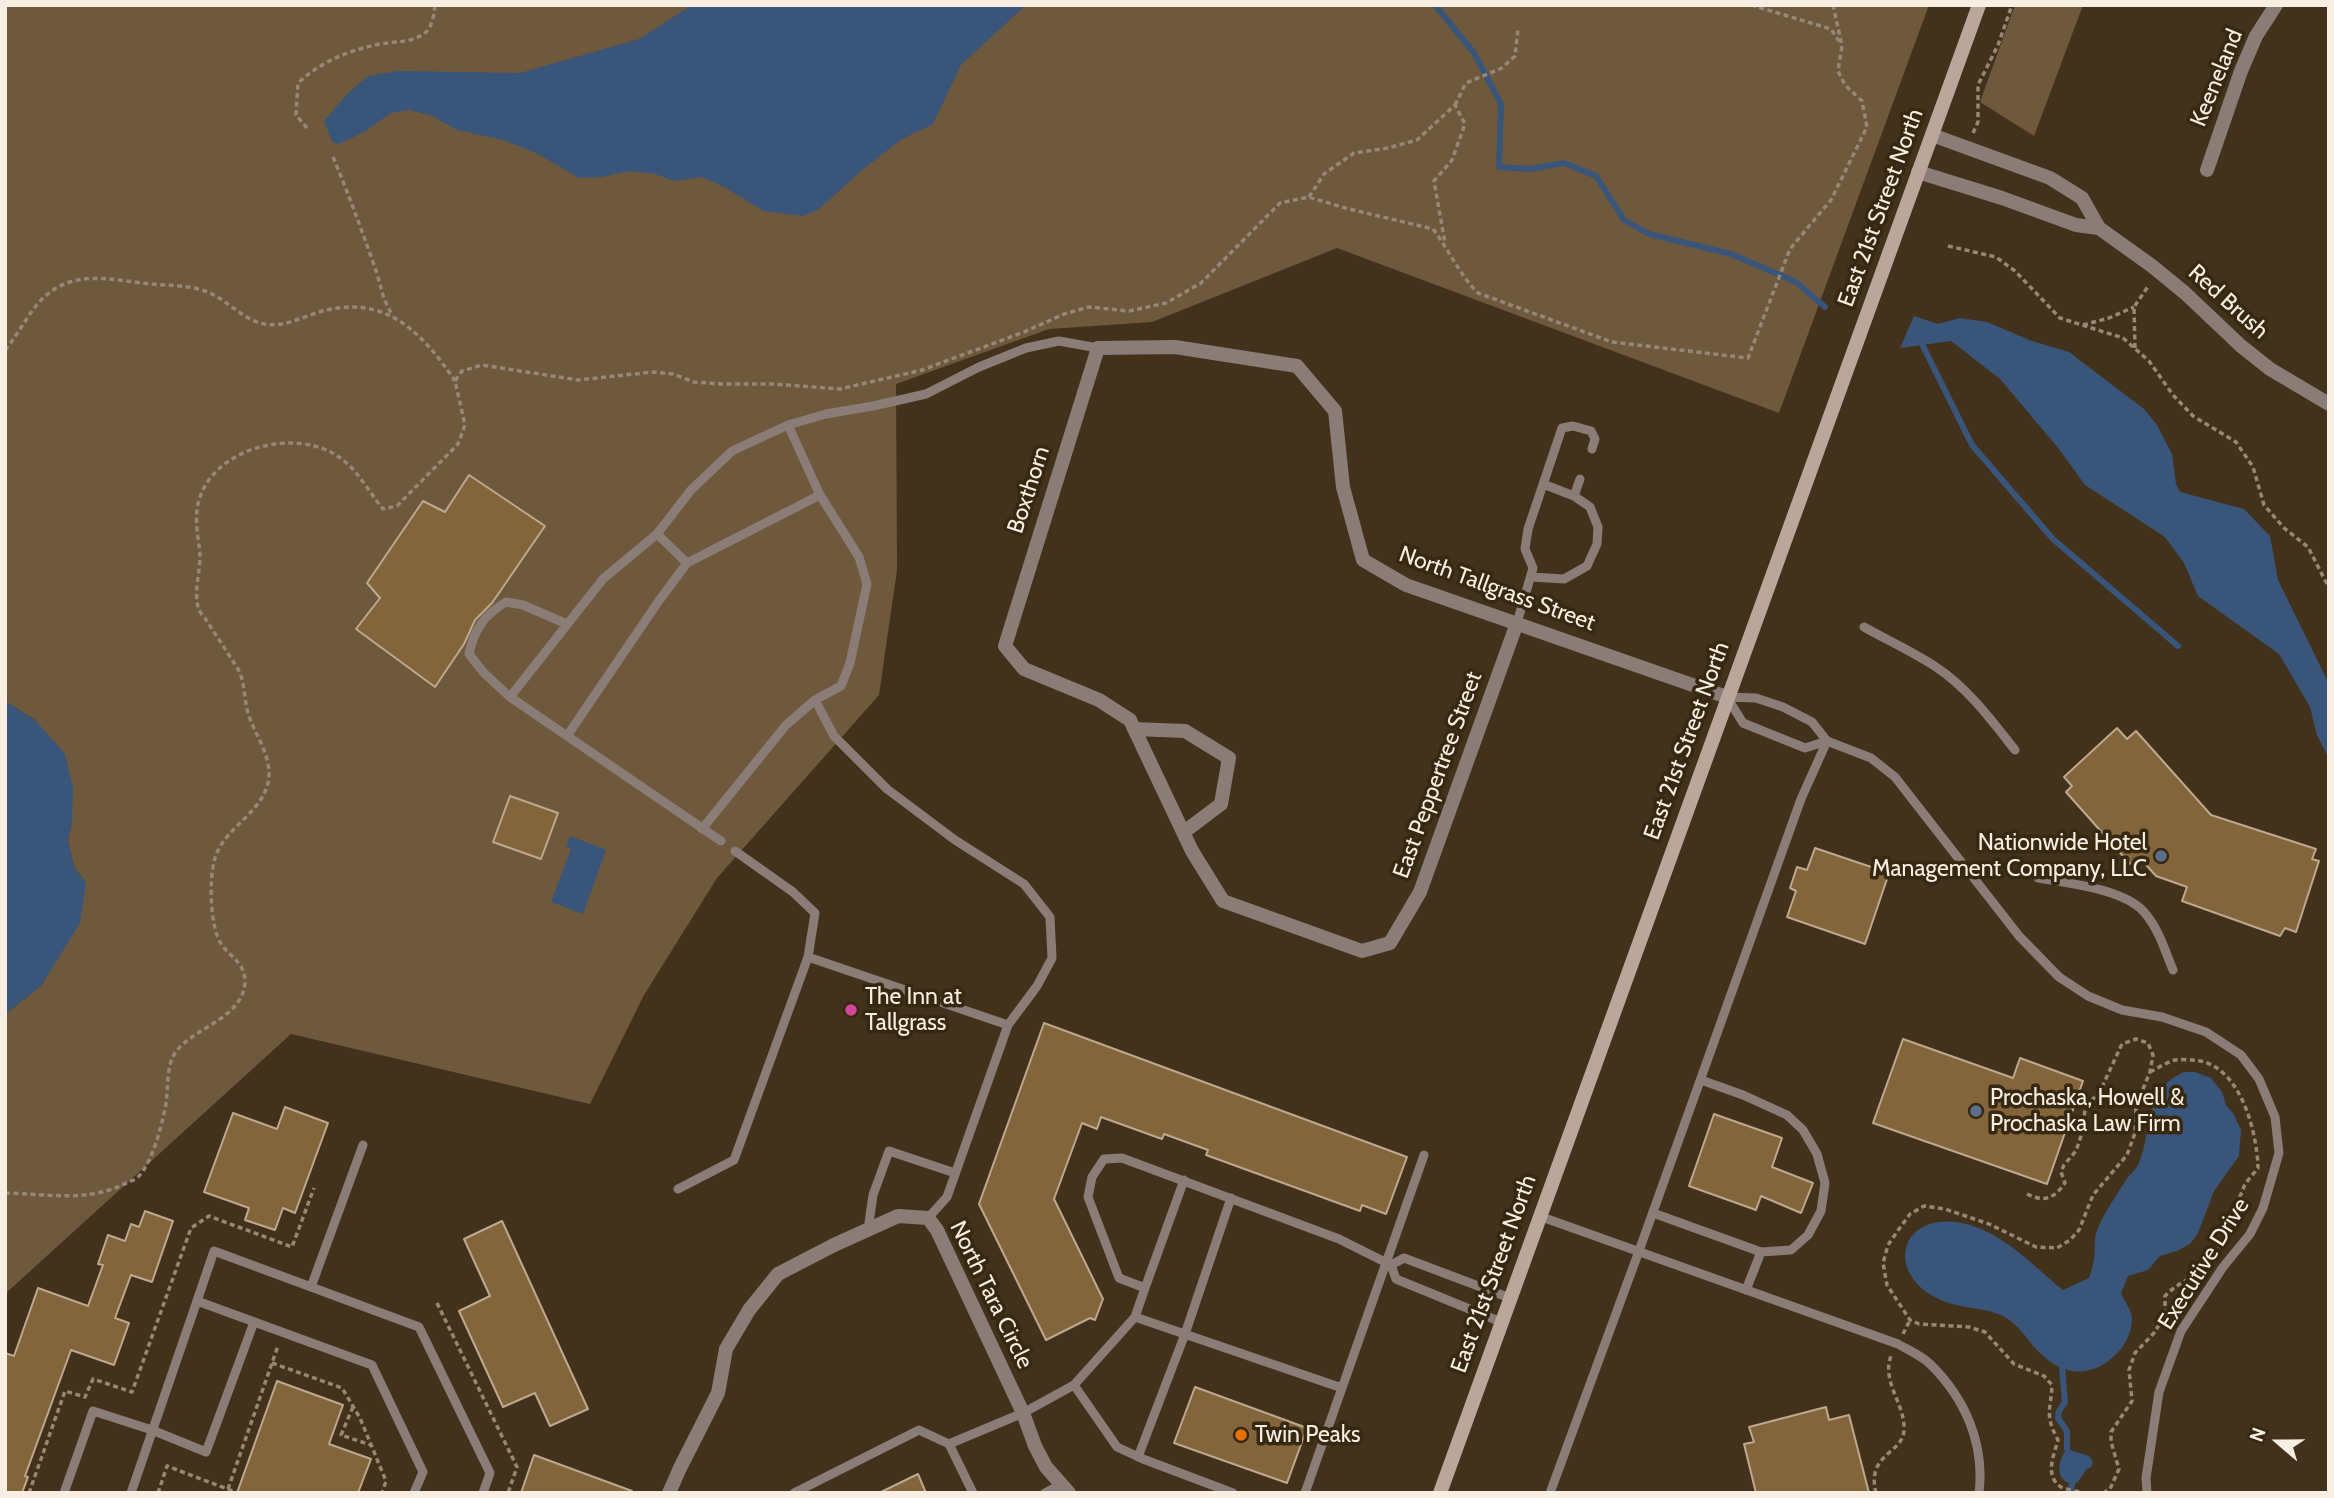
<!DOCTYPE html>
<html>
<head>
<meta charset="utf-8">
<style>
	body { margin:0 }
	#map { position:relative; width:2334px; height:1498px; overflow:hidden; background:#42321c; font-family:Cabin,sans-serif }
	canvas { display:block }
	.frame { position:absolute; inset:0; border:7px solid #f8eee1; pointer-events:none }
	.north { position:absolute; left:2243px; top:1407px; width:70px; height:70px; -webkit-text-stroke:5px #372812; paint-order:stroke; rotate:290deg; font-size:19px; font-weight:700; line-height:28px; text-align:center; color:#f8eee1 }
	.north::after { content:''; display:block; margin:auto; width:24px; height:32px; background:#f8eee1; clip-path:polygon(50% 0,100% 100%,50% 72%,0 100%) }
</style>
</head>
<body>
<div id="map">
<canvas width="2334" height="1498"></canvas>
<div class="frame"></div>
<div class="north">N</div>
</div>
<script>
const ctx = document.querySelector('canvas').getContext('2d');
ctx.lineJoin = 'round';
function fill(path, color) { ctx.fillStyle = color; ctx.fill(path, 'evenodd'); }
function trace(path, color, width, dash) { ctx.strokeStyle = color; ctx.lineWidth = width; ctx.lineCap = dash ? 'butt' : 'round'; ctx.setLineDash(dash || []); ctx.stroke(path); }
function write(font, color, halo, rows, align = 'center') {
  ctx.font = font + ' Cabin,sans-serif'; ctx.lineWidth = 7; ctx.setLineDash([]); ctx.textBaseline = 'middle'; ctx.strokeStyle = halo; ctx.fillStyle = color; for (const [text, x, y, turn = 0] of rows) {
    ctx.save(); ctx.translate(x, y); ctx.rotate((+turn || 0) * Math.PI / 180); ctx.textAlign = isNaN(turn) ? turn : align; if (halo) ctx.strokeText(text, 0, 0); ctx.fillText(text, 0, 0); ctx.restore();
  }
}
fill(new Path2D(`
	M5 5H1929L1779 413 1337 248 1152 322 1049 329 896 384 897 570 879 695 717 878 644 995 590 1104 291 1034 5 1294V1014L41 986 54 962 86 883 74 867 68 841 72 821 35 720 5 701Z
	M2015 5H2083L2034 136 1980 102Z`), '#6e593d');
fill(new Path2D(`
	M692 5H1026L961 65 933 124 902 139 862 170 818 210 803 216 763 211 726 188 702 177 674 181 655 174 629 171 602 177 579 178 538 154 503 140 457 130 430 115 409 110 391 113 364 132 339 144 332 142 324 121 348 93 368 76 398 71 520 73 639 39Z
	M1914 316 1938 324 1960 318 1987 322 2032 341 2069 352 2144 409 2157 425 2172 454 2176 484 2180 492 2244 509 2270 536 2278 580 2329 684V759L2317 735 2310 707 2279 654 2198 596 2184 563 2165 537 2085 485 2059 449 2000 379 1951 341 1900 348Z
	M5 701 35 720 65 754 73 788 72 821 68 841 74 867 86 883 80 923 41 986 5 1014Z
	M570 836 606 850 583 914 551 902 571 849 566 847Z
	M2184 1072H2195L2211 1078 2222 1092 2226 1105 2233 1113 2241 1130 2239 1156 2214 1191 2198 1233 2190 1244 2177 1251 2160 1256 2148 1270 2128 1276 2121 1293C2124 1300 2131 1310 2132 1317 2133 1328 2126 1344 2119 1351 2093 1380 2062 1377 2037 1350 2026 1338 2018 1324 2003 1316 1987 1308 1969 1309 1952 1304 1882 1283 1895 1210 1962 1223 2002 1231 2033 1266 2063 1290L2089 1278C2091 1272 2093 1265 2094 1258 2096 1248 2093 1241 2097 1231 2103 1214 2116 1196 2126 1180 2130 1174 2136 1170 2139 1163 2153 1129 2144 1089 2184 1072Z
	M2067 1449 2089 1456 2093 1462 2091 1467 2087 1469 2077 1483C2055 1486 2056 1461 2067 1449Z`), '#3a557a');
trace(new Path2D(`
	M1435 5 1474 53 1501 104 1499 167 1529 169 1564 163 1596 176 1624 220 1649 234 1731 254 1796 282 1825 307
	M1919 338 1972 445 2053 539 2178 646
	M2062 1368 2065 1402 2059 1411 2058 1418 2067 1431V1449
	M2070 1493 2072 1484`), '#3a557a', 6);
const building = new Path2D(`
	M469 475 545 526 492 603 475 620 464 644 435 687 356 629 380 598 367 583 423 501 445 512Z
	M2117 728 2127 739 2136 731 2211 815 2316 849 2312 859 2319 861 2296 932 2285 928 2280 936 2182 901 2187 887 2156 876 2139 857 2130 864 2066 792 2072 786 2064 777Z
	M510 796 558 813 541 859 493 842Z
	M1815 848 1889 873 1865 944 1787 917 1796 891 1790 888 1797 867 1807 870Z
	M1044 1023 1407 1157 1386 1214 1362 1205 1360 1211 1206 1155 1208 1150 1164 1134 1162 1139 1101 1117 1097 1129 1082 1123 1054 1199 1103 1299 1095 1320 1090 1318 1046 1340 979 1204Z
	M1903 1039 2013 1078 2020 1058 2083 1081 2047 1184 1873 1123Z
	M285 1107 328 1123 295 1213 283 1208 275 1230 245 1220 249 1208 204 1192 233 1113 277 1129Z
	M1714 1114 1782 1138 1772 1167 1813 1183 1801 1213 1761 1196 1756 1210 1689 1186Z
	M145 1211 173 1221 152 1282 131 1275 115 1318 129 1323 114 1365 71 1350 25 1476 28 1477 22 1493H5V1353L14 1356 38 1288 88 1306 103 1265 98 1264 108 1235 125 1241 131 1224 139 1227Z
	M502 1221 588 1409 550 1426 535 1393 503 1407 459 1311 490 1296 464 1239Z
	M277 1381 343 1405 329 1444 371 1459 358 1493H237Z
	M1195 1387 1307 1428 1287 1483 1174 1443Z
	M1826 1407 1829 1420 1849 1415 1869 1493H1756L1744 1444 1754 1442 1749 1427Z
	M534 1455 632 1491 631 1493H521Z
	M918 1474 926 1493H879Z`);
fill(building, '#83653c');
trace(building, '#bca990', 2);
trace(new Path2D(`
	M1751 5 1831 29 1841 44
	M1455 105 1466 83 1502 68 1515 56 1518 29
	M307 128 296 115 298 83C321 62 345 52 375 45 391 41 414 44 427 31 433 24 434 13 435 5
	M1973 133 1978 122V85L1998 45 2012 5
	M333 157C348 193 361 228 374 265 382 286 380 295 393 316
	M1309 197 1324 174 1354 153 1388 148 1417 140 1455 105 1465 124 1452 160 1434 181 1445 243
	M1948 246 1996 257 2015 271 2060 318 2123 338 2149 361 2173 395 2193 416 2236 442 2253 467 2264 505 2284 528 2308 547 2329 588
	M2083 325 2109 318 2134 307
	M2135 348 2134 307 2149 285
	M5 350C15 338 23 324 32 311 62 270 97 277 142 283 163 286 184 284 205 291 225 298 240 317 260 323 279 329 298 319 316 313 382 292 420 329 455 381
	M2150 1072C2158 1068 2167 1062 2175 1060 2180 1059 2187 1060 2192 1060 2239 1061 2257 1130 2258 1168L2245 1184 2233 1214 2225 1223 2219 1248
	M5 1193C47 1194 90 1203 128 1182 131 1181 135 1180 138 1177 152 1163 161 1128 165 1109 169 1091 165 1069 175 1053 193 1027 243 1019 245 982 245 963 232 959 222 945 210 930 209 881 214 862 222 825 270 812 269 772 268 750 254 733 248 713 244 699 245 682 238 669 228 653 217 637 207 621 204 617 199 612 198 607 194 591 200 572 200 556 199 541 195 525 197 510 204 450 293 425 339 457 357 469 369 492 383 509L397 506 458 444 465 425 455 381 462 371 482 365 578 380 653 372 673 374 694 382 722 384H773L840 389 922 370 1024 332 1064 314 1089 307 1129 311 1166 303 1201 283 1280 203 1309 197 1345 208 1433 229C1449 250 1459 274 1478 293L1612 342 1748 358 1790 249 1831 200 1867 127 1862 101 1845 85 1838 71 1842 46 1833 5
	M2027 1194C2045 1203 2054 1198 2065 1183L2061 1172 2064 1165 2076 1151 2082 1133 2085 1110 2102 1087 2122 1044 2136 1039 2148 1043 2153 1055 2150 1072 2136 1106 2135 1133 2127 1155 2093 1195 2079 1230 2070 1240 2057 1248 2036 1247 1989 1224 1945 1209 1924 1206 1910 1214 1899 1229 1888 1245 1883 1263 1887 1285 1910 1320 1919 1324 1969 1327 1985 1332 2014 1364 2044 1376 2052 1385C2051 1411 2044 1414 2058 1440 2054 1455 2044 1476 2061 1487 2067 1490 2077 1491 2083 1493
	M437 1303 517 1467 508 1493
	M1903 1334 1910 1320
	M272 1363 342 1388 360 1418 386 1481 382 1493
	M353 1407 341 1435 371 1445
	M228 1489 278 1346
	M29 1493 65 1391 85 1397 93 1379 132 1392 191 1228 209 1216 292 1247 314 1188
	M158 1493 167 1466 238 1493
	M1876 1493C1866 1454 1902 1454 1904 1431 1906 1405 1881 1382 1891 1356
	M2103 1493 2110 1489 2119 1469 2111 1442V1432L2132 1401 2129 1370 2135 1353 2154 1333 2165 1315V1296C2176 1284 2191 1279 2204 1268`), '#958876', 3.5, [5, 3.5]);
trace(new Path2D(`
	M1543 484 1574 496 1580 479
	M687 563 820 495
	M1531 577 1564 579 1587 566 1597 544 1598 527 1590 507 1574 496
	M1517 623 1533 568 1525 549 1528 529 1562 428 1573 426 1591 431 1595 439 1592 449
	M1864 627C1887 640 1913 652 1936 667 1968 688 1992 721 2015 750
	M510 697 484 673 469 654C474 630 484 615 506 602L523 605 567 624
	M815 700 834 736 887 789 955 840 1024 884 1050 917 1052 958 1037 986 1008 1025 947 1197 928 1218
	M567 736 658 602 687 563 657 534
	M1827 741 1805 748 1743 723 1727 697 1756 698 1783 707 1812 722 1827 741 1871 758 1895 777 2019 936 2059 977 2088 996 2122 1010 2162 1017 2206 1032 2241 1055 2259 1079 2275 1117 2279 1153 2263 1208 2250 1234 2223 1267 2181 1331 2159 1392 2146 1478 2147 1493
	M702 829 786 725 815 700 841 686 850 663 867 584 859 557 820 495 788 425
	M721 841 510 697 603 579 657 534 691 490 732 451 788 425 826 414 873 406 926 394 979 367 1026 348 1059 341 1098 348
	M2038 878C2068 883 2124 889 2144 912 2159 929 2165 951 2173 970
	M808 957 1008 1025
	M678 1189 734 1160 808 957 815 913 793 892 735 851
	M1653 1213 1761 1252 1791 1250 1808 1235 1821 1211 1825 1183 1817 1154 1803 1130 1787 1115 1743 1095 1701 1080
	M1539 1216 1898 1344C1908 1350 1922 1356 1930 1364 1965 1398 1985 1444 1979 1493
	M868 1230 873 1195 889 1151 955 1173
	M1391 1265 1404 1258 1510 1298
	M311 1287 363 1145
	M1145 1288 1184 1180
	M1746 1290 1761 1252
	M197 1301 214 1251 419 1327 490 1473 483 1493
	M1135 1317 1342 1388
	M1074 1385 1117 1447 1143 1459 1233 1493
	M949 1444 1023 1413 1074 1385 1135 1317 1145 1288 1119 1278 1088 1197 1092 1177 1104 1159 1122 1158 1339 1239 1391 1265 1396 1279 1501 1322
	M1138 1457 1185 1334 1231 1198
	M64 1493 93 1411 152 1430 206 1452 254 1322
	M131 1493 197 1301 372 1365 423 1472 414 1493
	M794 1493 919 1430 949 1444 973 1493
	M1045 1493 1060 1485
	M1305 1493 1424 1155
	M1550 1493 1639 1251 1801 799 1827 741`), '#8a7d77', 9);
trace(new Path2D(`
	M1932 135 2050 178 2082 198 2099 228 2152 266 2185 293 2241 346 2270 369 2329 404
	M2207 170 2241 71 2256 36 2276 5
	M1918 172 2002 198 2076 225 2099 228
	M1517 623 1420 892 1390 943 1362 951 1223 901 1192 851 1130 720 1099 700 1024 669 1005 646 1098 348 1175 347 1297 366 1335 411 1343 487 1363 560 1406 585 1727 697
	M1134 729 1185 731 1229 758 1221 804 1184 832
	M669 1493 680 1468 718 1393 726 1349 749 1310 778 1274 834 1245 898 1216 928 1218 937 1230 1023 1413 1035 1446 1046 1467 1069 1493`), '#8a7d77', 14);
trace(new Path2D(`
	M1440 1493 1979 5`), '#baa69b', 14);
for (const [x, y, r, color] of [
	[2161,856,7,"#5c6f8a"],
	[851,1010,7,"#d1479c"],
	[1976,1111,7,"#5c6f8a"],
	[1241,1435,7,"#e8710a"]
]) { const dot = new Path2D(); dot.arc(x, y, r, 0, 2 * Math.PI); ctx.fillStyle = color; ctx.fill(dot); trace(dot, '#372812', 2.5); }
write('23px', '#f8eee1', '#372812', [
	["Keeneland",2217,78,-68],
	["East 21st Street North",1881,208,-70],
	["Red Brush",2228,302,42],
	["Boxthorn",1029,490,-72],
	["North Tallgrass Street",1497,589,20],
	["East 21st Street North",1687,741,-70],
	["East Peppertree Street",1438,775,-70],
	["Executive Drive",2204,1264,-58],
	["East 21st Street North",1494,1274,-70],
	["North Tara Circle",991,1295,64]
]);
write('23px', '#f8eee1', '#372812', [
	["Nationwide Hotel",2147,843,"right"],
	["Management Company, LLC",2147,869,"right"],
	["The Inn at",865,997],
	["Tallgrass",865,1023],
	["Prochaska, Howell &",1990,1098],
	["Prochaska Law Firm",1990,1124],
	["Twin Peaks",1255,1435]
], 'left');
</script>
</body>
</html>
